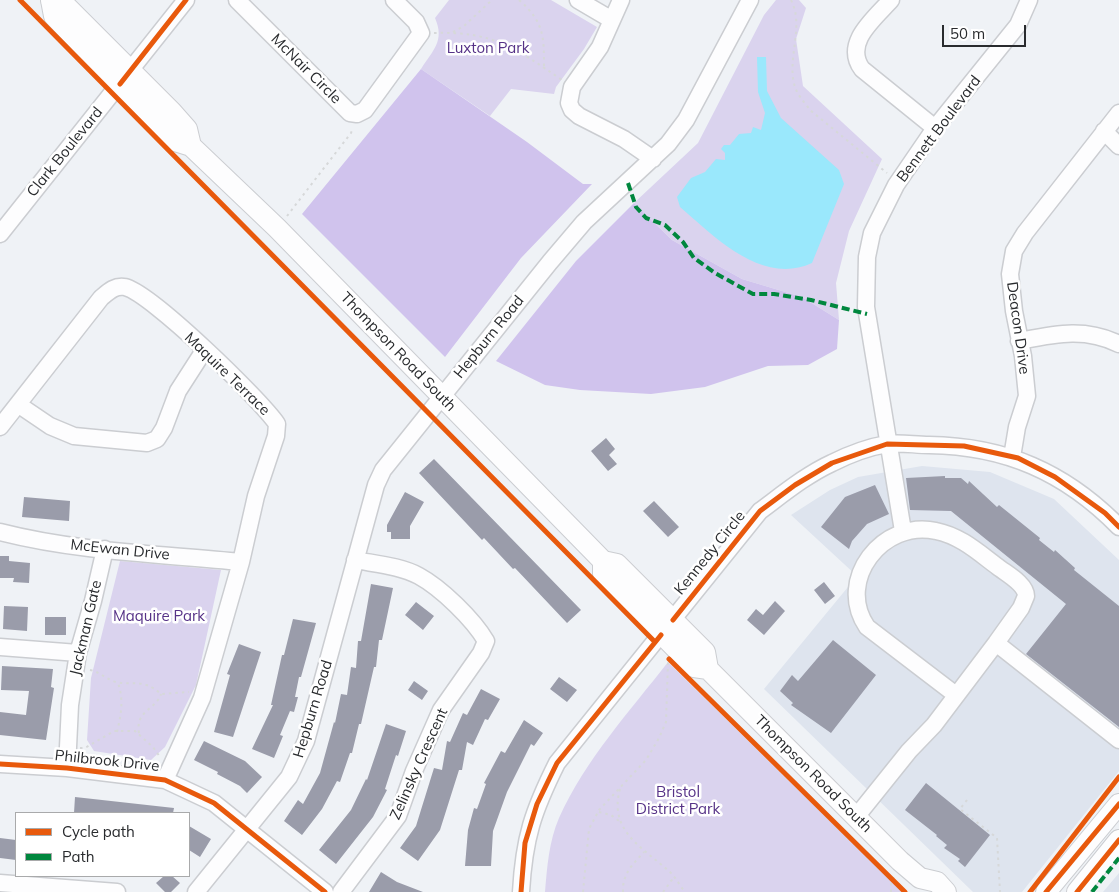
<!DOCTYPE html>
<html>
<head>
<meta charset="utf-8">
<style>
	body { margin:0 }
	#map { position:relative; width:1119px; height:892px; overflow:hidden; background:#eff2f6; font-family:Mulish,sans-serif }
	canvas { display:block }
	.legend { position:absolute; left:15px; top:812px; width:175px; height:65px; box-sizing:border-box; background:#fff; border:1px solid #a9aaab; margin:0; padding:6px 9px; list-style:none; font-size:15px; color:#292b2e }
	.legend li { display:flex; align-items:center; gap:10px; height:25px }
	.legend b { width:25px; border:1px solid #a9aaab }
	.scale { position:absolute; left:942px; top:25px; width:84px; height:22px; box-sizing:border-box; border:2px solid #292b2e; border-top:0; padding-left:6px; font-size:15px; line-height:18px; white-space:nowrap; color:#292b2e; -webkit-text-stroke:4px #fff; paint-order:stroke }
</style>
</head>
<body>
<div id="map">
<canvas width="1119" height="892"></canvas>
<ul class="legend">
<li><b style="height:6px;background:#e8590c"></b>Cycle path</li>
<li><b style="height:6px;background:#00873e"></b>Path</li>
</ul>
<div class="scale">50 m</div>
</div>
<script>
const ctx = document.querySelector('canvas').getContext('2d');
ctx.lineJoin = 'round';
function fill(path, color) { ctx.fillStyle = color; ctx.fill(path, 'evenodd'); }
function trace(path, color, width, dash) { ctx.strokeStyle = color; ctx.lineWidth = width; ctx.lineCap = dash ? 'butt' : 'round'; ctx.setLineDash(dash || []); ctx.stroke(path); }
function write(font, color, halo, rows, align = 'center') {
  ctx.font = font + ' Mulish,sans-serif'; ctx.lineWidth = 5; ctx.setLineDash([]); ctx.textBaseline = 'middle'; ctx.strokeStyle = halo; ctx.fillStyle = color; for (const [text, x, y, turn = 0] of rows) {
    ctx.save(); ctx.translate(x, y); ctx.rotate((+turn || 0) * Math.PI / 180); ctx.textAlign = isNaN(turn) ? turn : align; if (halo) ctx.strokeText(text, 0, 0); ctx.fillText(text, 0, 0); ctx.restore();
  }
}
fill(new Path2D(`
	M922 466 990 472 1054 499 1119 560V771L1022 892H973L764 689 857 576 791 515 830 490 858 477Z
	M1119 873V892H1103Z`), '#dee4ee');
fill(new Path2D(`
	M449 0H551L597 27 584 49 556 87 554 94 511 89 490 116 421 69C433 50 445 41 435 18Z
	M776 0H799L806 8 796 39 803 86 882 159 849 231 836 283 839 320 802 297 742 279 672 240 634 203 698 143 764 15Z
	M120 561 221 570 196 685 165 747 151 760 94 751 87 740 91 678Z
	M668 662 902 892H545C547 867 549 841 559 818 585 760 630 711 668 662Z`), '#dad3ee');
fill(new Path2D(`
	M421 69 527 142 583 184H592L521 258 445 357 302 214Z
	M634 203 672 240 742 279 802 297 839 320 837 349 808 365 768 366 705 387 651 394 580 390 545 385 496 361 576 261Z`), '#d0c3ed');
fill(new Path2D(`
	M757 57H766L767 91 781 118 839 170 844 184 812 263C762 286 715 237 680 207L677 197 691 178 705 172 716 159 725 160V153L721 149 724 145H730L739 134 751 133 753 127 761 130 765 113 758 92Z`), '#9ae8fc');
fill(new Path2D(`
	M606 438 615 449 609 455 617 464 608 471 591 451Z
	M434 459 581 610 567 623 515 568 513 569 484 538 482 540 419 473Z
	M945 476V478H961L968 484 969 481 997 507 999 505 1040 538 1039 540 1054 552 1055 550 1075 568 1074 570 1119 606V727L1026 654 1066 604 951 511 910 510 906 478Z
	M875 485 889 514 867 524 852 541 849 549 821 527 845 497Z
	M405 492 424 502 410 526V539H391V532H387V525Z
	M24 497 70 501 69 521 22 517Z
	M654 501 679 527 668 537 643 511Z
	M0 556H9V561L30 563 29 583 13 582 14 578H0Z
	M824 582 835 596 825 604 814 590Z
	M371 584 393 588 382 640H379L376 667H374L361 724H359L352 753H350L340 782 337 781 322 809 302 835 284 821 298 800 303 804 320 773 334 722 335 723 341 694 347 695 351 667 356 668 358 641H361Z
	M775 601 785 611 764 635 747 620 756 609 763 615Z
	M416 602 434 616 423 630 405 615Z
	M4 606 28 607 27 631 3 629Z
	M45 617H66V635H45Z
	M293 619 316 623 301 677H299L295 697H298L294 712 290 711 280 735 283 736 274 758 252 749 273 705H271L282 655H284Z
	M833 640 876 675 831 733 791 705 793 703 780 691 792 675 798 681Z
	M239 644 261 652 233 737 214 732 230 675 227 674Z
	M2 666 53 669 51 687 54 688 46 740 0 735V712L26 715 29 691 1 690Z
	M559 677 577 690 567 702 550 689Z
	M414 681 428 691 422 700 408 690Z
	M481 689 500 699 488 720 485 719 473 745 467 742 462 770H459L440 830 418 861 400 848 416 826 434 768 442 770 447 741 450 742 463 713 467 715Z
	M524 720 543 733 534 746 531 744 507 792 493 831 491 866H465L468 830 474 808 477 809 486 784 484 783 501 751 505 753Z
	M386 724 406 731 398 756 396 755 385 789 387 790 373 817 336 864 319 850 351 810 366 779 367 780Z
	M204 741 245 761 262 777 247 793 240 786 217 774 218 772 194 760Z
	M926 783 990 835 965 867 958 861 960 859 944 848 947 845 936 836 937 835 905 810Z
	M75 797 174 808 173 813H74Z
	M189 826 211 839 200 857 189 850Z
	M0 838 16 840V860L0 858Z
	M381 872 397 882 423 892H369Z
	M164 876H172L180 883 171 892H165L156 883Z`), '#9a9caa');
const minor = new Path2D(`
	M237 0 350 113 357 114 365 110 421 33 416 22 394 0
	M578 0 612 20
	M621 0 600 47 572 87 569 103 572 110 579 116 624 139 653 159
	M891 0C874 19 843 43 862 69L935 128
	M1104 131 1119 146
	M0 234 186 0
	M1019 341C1055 334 1085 327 1119 344
	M19 405 50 426 74 436 147 443 157 439 164 428 178 391 205 349
	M0 427 101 298C108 292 115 285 125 287 151 293 260 399 277 424L276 436 256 496 241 562 202 698 165 780
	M1012 457 1017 427 1027 396 1023 356 1014 311 1010 274 1014 251 1025 233 1119 113
	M903 531 866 307 867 257 872 233 896 185 935 128 1018 25 1029 0
	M0 532C78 552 161 554 241 562
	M996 643 1119 740
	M0 647 78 653
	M0 764 67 768 165 780 214 803 325 892
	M67 768 70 705 78 653 93 601 105 549
	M856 817 909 751 934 725 996 643 1021 608 1026 596C1026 584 1007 574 998 567 979 553 961 536 936 531 883 519 835 580 867 627L956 695
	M0 883 117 892
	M196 892 289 777 306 741 376 485 383 470 550 262 584 222 668 144 686 120 750 0
	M341 892 398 816 414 771 441 710 481 653 486 641C473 619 441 588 419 576 401 566 376 564 355 560
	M521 892C524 838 533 811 557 763L760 511C783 494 806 475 832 463 848 455 869 447 887 444 900 442 915 445 929 445 1005 446 1065 472 1119 527`);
const major = new Path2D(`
	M51 0 54 16 175 141 191 146 277 228 603 561 617 564 705 652 708 669 900 861 920 878 937 882 946 892
	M51 1 63 3 172 112 187 129 191 146
	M603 561V574L694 667 708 669
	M1046 892 1119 804
	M1077 892 1119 840`);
trace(minor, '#cbcdd1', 19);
trace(major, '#cbcdd1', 22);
trace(new Path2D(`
	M519 0C544 22 544 36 544 67
	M791 0C805 27 786 59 795 87 798 96 805 103 810 110L887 173
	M453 32 464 26 492 0
	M434 33C493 31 515 48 562 80
	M287 216 351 133 353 128
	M90 670C100 672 106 679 116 682 134 686 143 678 161 694L189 692
	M117 732C121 715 124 700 118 683
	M139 733C135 710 156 710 161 694
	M80 748H85L114 731H135L153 747 160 757
	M620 789C608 832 644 848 671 873 676 878 680 886 685 892
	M967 800 960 809 997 838 1000 892
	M599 812 611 815 619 821
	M583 892 589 829 599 810 646 760 659 738 666 722 668 662
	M623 892C622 874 633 864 644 852
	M663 892 674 877
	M891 892V883L895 875`), '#d6d8d9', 2, [2.5, 4]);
trace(minor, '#fdfdfe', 16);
trace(major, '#fdfdfe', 20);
trace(new Path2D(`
	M628 183 636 207 646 218 665 225 683 242 694 258 715 273 753 294H774L811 300 867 314
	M1092 892 1119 858`), '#00873e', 4, [8, 4]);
trace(new Path2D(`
	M20 0 655 642
	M120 84 186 0
	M673 620 760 511 795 485 832 463 887 444 964 446 1018 458 1055 477 1105 513 1119 527
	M669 659 905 892
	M0 764 67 768 165 780 214 803 325 892
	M521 892 525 843 537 804 557 763 661 635
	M1030 892 1119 777
	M1046 892 1119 804
	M1077 892 1119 840`), '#e8590c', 5);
write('15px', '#563287', '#fff', [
	["Luxton Park",488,48],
	["Maquire Park",159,616],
	["Bristol",678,792],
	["District Park",678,809]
]);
write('15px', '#292b2e', '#fff', [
	["McNair Circle",306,69,45],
	["Bennett Boulevard",939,129,-53],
	["Clark Boulevard",65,152,-51],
	["Deacon Drive",1018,328,82],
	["Hepburn Road",489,337,-51],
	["Thompson Road South",398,352,46],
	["Maquire Terrace",227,374,44],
	["McEwan Drive",120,550,6],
	["Kennedy Circle",710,553,-51],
	["Jackman Gate",86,628,-77],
	["Hepburn Road",313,709,-73],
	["Philbrook Drive",107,761,6],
	["Zelinsky Crescent",419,764,-66],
	["Thompson Road South",813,774,45]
]);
</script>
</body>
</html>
